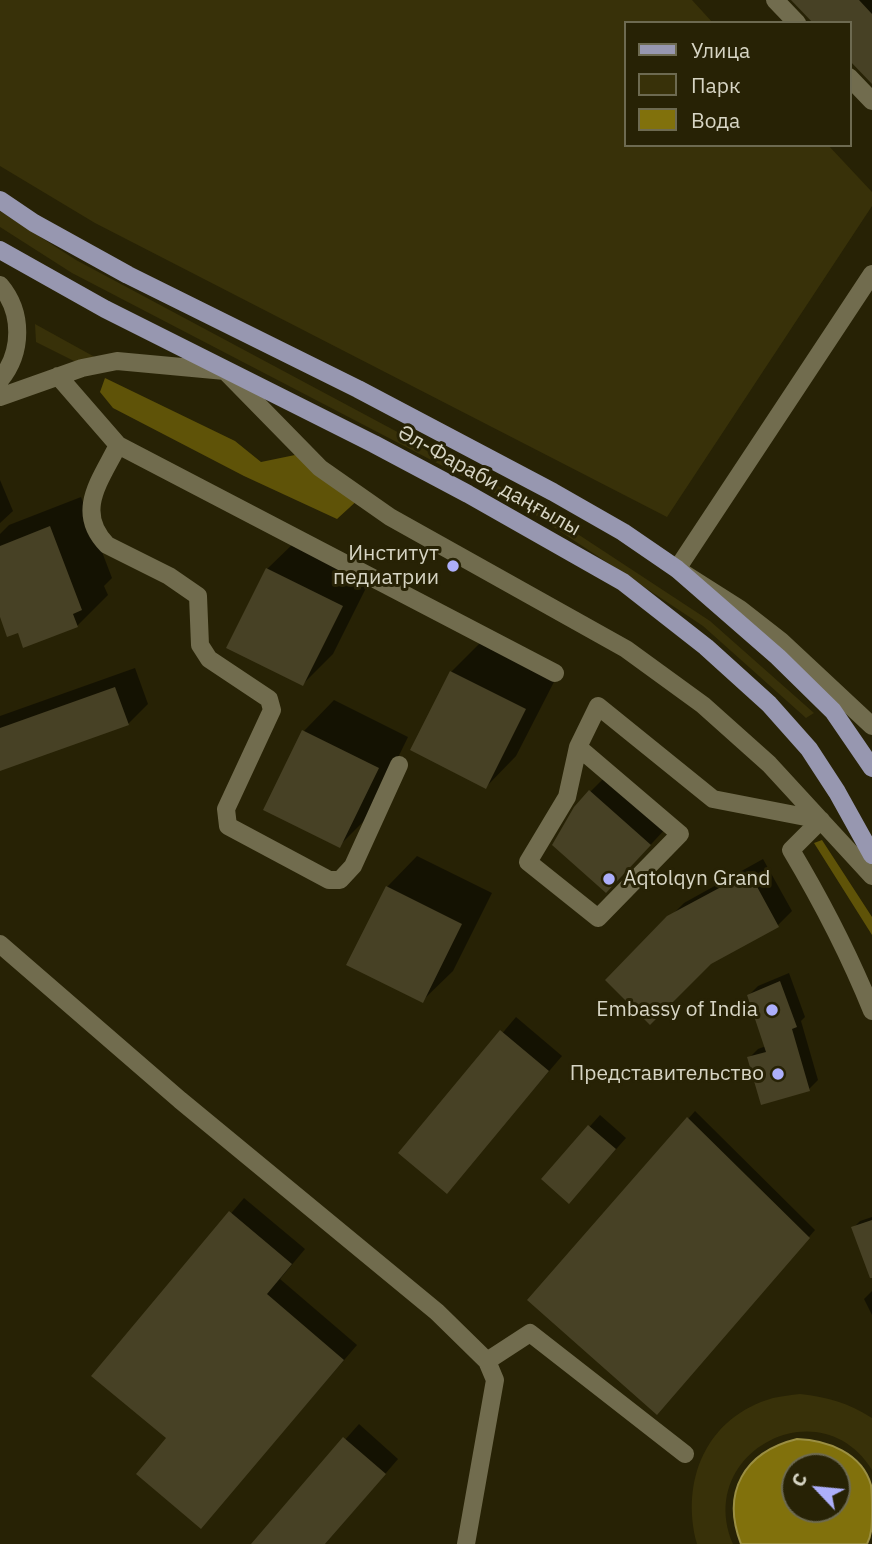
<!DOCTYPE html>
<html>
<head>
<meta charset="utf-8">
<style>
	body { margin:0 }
	#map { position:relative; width:872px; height:1544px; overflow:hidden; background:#272205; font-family:"IBM Plex Sans",sans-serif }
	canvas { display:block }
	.legend { position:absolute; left:624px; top:21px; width:228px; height:126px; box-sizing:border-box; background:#272205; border:2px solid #6d6a51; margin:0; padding:9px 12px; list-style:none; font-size:21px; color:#d7d5c4 }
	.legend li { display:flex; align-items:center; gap:14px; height:35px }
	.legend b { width:35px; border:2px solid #6d6a51 }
	.north { position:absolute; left:781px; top:1453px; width:70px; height:70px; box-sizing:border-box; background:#272205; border:2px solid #6d6a51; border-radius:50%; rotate:296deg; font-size:19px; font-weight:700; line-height:28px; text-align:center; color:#d7d5c4 }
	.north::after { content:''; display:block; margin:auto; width:24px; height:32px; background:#adaffb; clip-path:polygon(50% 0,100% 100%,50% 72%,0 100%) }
</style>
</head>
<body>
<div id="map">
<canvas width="872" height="1544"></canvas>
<ul class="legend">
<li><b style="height:9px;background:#9797b0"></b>Улица</li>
<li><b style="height:19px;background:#383109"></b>Парк</li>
<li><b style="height:19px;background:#81710c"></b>Вода</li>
</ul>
<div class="north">С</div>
</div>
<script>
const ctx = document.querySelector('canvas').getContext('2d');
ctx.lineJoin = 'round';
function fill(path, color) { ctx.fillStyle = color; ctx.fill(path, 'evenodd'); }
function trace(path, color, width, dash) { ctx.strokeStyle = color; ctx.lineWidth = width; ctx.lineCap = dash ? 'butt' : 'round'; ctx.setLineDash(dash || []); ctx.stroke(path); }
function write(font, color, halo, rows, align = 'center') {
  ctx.font = font + ' "IBM Plex Sans",sans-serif'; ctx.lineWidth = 6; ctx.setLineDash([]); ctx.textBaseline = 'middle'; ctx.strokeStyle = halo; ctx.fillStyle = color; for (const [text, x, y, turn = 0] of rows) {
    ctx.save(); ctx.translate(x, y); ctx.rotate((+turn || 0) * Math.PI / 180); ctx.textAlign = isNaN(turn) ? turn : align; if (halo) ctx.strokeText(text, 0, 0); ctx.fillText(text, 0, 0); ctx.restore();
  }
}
fill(new Path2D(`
	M0 0H692L713 23H625V145H828L872 192V206L667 517 95 223 0 166Z
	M0 211 76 260 532 504 710 621 814 713 806 718 703 626 531 512 72 273 0 227Z
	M35 324 102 361 76 362 36 342Z
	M800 1394C828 1397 848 1403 872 1418V1470C820 1386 694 1453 733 1544H697C680 1481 706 1417 773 1398 782 1396 791 1395 800 1394Z`), '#383109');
fill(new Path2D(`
	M105 378 235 441 261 462 295 455 361 497 337 519 244 476 113 408 100 392Z
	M822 840 872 917V935L814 843Z`), '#5f5308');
const water = new Path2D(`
	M797 1439C827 1440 862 1453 871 1485 872 1493 872 1504 872 1512 872 1524 872 1534 867 1544H741C721 1492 744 1452 797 1439ZM795 1467H837V1509H795Z`);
fill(water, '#81710c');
trace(water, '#9b8f43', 2);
fill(new Path2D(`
	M794 0H872V81L849 23Z
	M0 480 13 511 0 523Z
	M81 497 112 578 104 586 108 595 77 626 19 631 0 613V534L9 525Z
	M298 539 372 576 333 654 303 684 267 569Z
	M482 641 556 678 516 756 486 787 451 672Z
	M135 668 148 704 128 724 0 769V716Z
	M334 700 408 737 370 815 339 846 265 809 304 731Z
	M610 772 669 825 626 871 590 792Z
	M417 856 492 893 453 971 422 1001 387 887Z
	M763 859 792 911 778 925 710 962 607 980 684 903Z
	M789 973 805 1017 801 1021 818 1080 809 1089 749 1058 758 1049 766 1046 749 995 758 986Z
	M516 1017 562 1056 447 1191 401 1153Z
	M695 1111 815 1230 664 1406 530 1300Z
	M600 1115 626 1138 579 1191 543 1179Z
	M244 1198 305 1249 280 1279 357 1345 201 1527 168 1438 94 1376Z
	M872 1217V1253L853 1228 860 1221Z
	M872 1291V1315L864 1299Z
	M359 1424 398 1459 325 1544H253Z`), '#0007');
fill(new Path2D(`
	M791 0H859L872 14V84L849 60V23H813Z
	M50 526 82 610 73 614 78 627 23 648 18 633 7 637 0 617V546Z
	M266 568 343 606 303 686 226 648Z
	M450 671 526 709 486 789 410 750Z
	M115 687 129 725 0 771V728Z
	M302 730 379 768 340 848 263 810Z
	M589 790 651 845 606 893 552 845 574 807Z
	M749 872 779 927 711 964 650 1025 605 980 667 916Z
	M386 886 462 924 423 1003 346 965Z
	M780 981 797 1027 792 1029 810 1091 761 1105 747 1057 766 1052 747 995Z
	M500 1030 549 1071 447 1194 398 1153Z
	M687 1117 810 1238 657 1415 527 1300Z
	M588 1125 616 1149 569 1204 541 1179Z
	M229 1211 292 1264 267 1294 344 1360 201 1529 136 1474 166 1438 91 1376Z
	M872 1220V1278H870L851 1227Z
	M343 1437 386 1474 325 1544H251Z`), '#474125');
trace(new Path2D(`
	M775 0 797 23
	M849 77 872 101
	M872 274 677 569 740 609 781 641 872 726
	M0 285C23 312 23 352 0 380
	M58 376 118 445 555 673
	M0 397 82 368 117 361 225 371 320 468 390 517 626 649 703 705 769 764 872 876
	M118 445C101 480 74 511 107 545L169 576 198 596 200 645 209 659 269 699 272 710 226 809 228 826 329 880H340L353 866 399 765
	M578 747 567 797 528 862 598 918 680 834 578 747 598 706 713 799 821 820
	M821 820 791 850C822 902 849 954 872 1011
	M0 944 180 1100 437 1312 487 1361 495 1380 466 1544
	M487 1361 530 1333 685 1454`), '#716c4e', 18);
trace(new Path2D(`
	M0 200 34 223 128 275 358 389 553 492 623 532 677 569 778 657 833 711 872 768
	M0 250 105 309 374 444 468 494 623 582 706 647 769 704 809 749 837 792 872 855`), '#9797b0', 18);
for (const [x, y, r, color] of [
	[453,566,7,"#adaffb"],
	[609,879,7,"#adaffb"],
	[772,1010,7,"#adaffb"],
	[778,1074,7,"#adaffb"]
]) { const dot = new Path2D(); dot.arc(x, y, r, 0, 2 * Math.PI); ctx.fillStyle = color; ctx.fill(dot); trace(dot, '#272205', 2.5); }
write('21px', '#d7d5c4', '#272205', [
	["Әл-Фараби даңғылы",489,481,29]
]);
write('21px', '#d7d5c4', '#272205', [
	["Институт",439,554],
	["педиатрии",439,578],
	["Aqtolqyn Grand",623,879,"left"],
	["Embassy of India",758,1010],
	["Представительство",764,1074]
], 'right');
</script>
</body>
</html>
